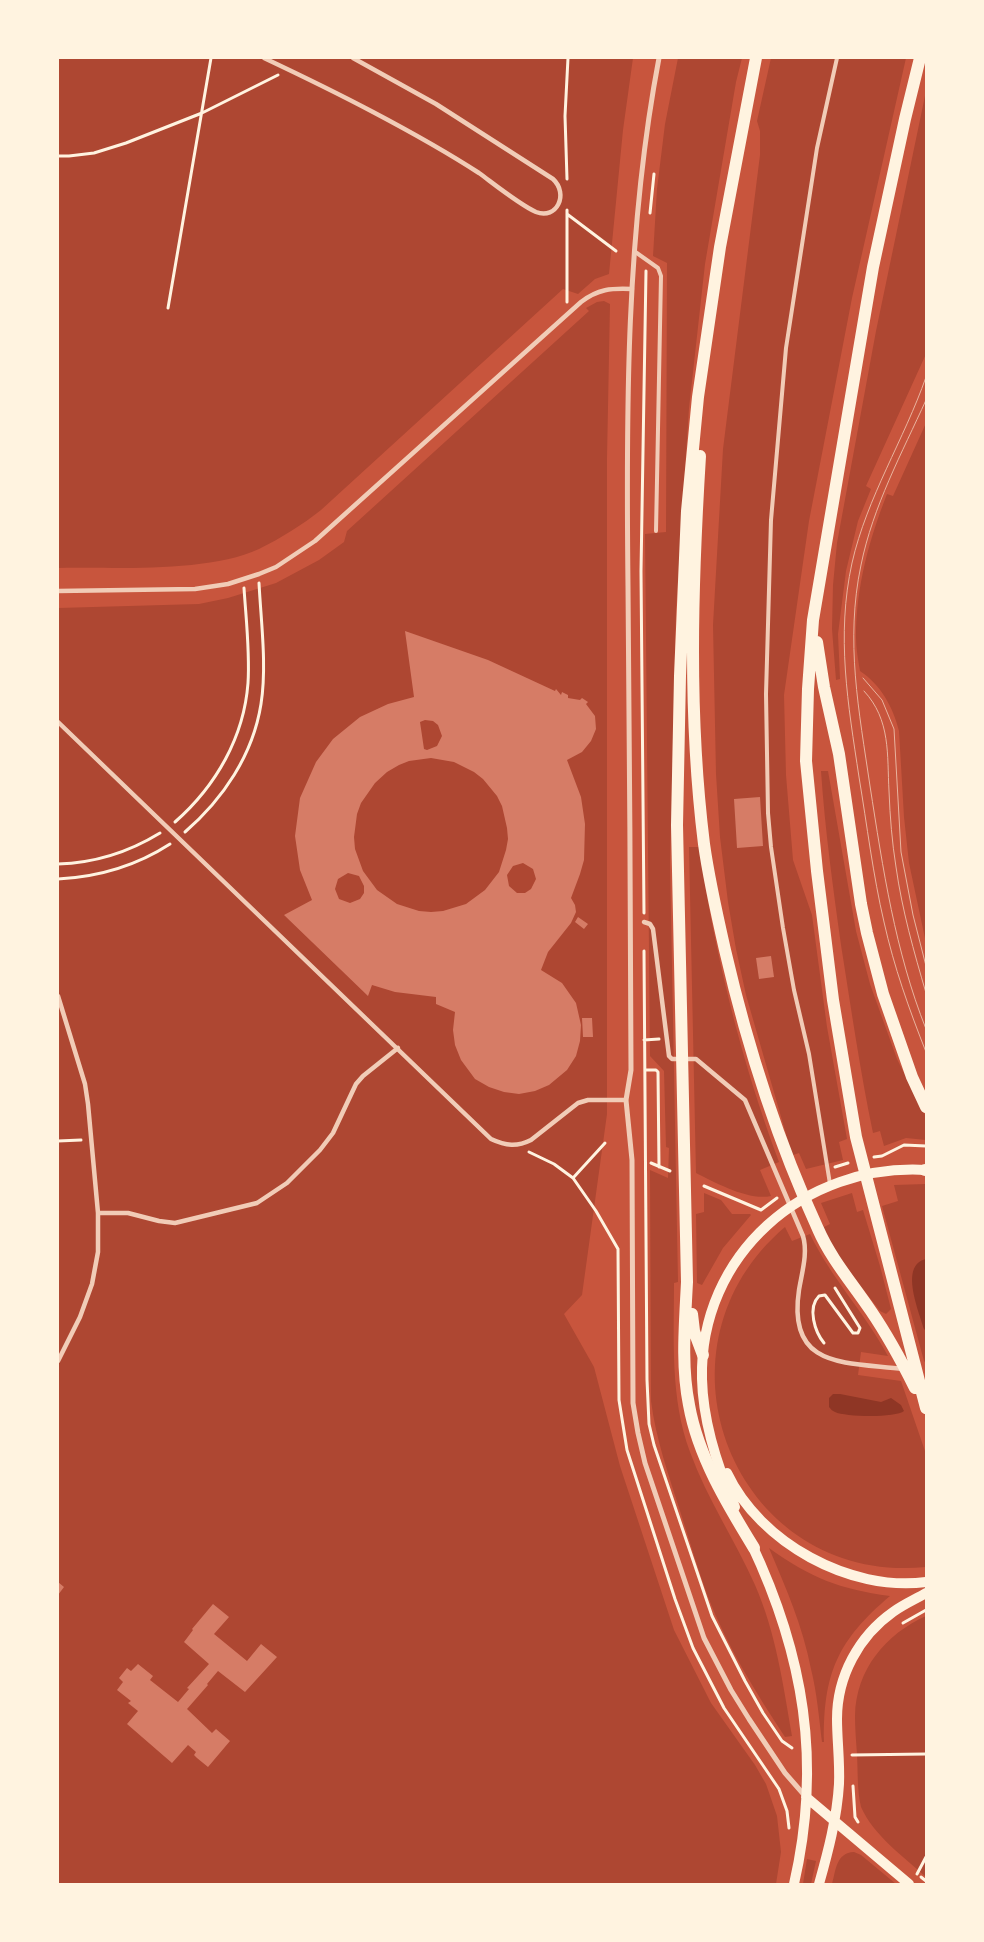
<!DOCTYPE html>
<html>
<head>
<meta charset="utf-8">
<style>
	body { margin:0 }
	#map { position:relative; width:984px; height:1942px; overflow:hidden; background:#c8553d; font-family:Ubuntu,sans-serif }
	canvas { display:block }
	.frame { position:absolute; inset:0; border:59px solid #fff3e0; pointer-events:none }
</style>
</head>
<body>
<div id="map">
<canvas width="984" height="1942"></canvas>
<div class="frame"></div>
</div>
<script>
const ctx = document.querySelector('canvas').getContext('2d');
ctx.lineJoin = 'round';
function fill(path, color) { ctx.fillStyle = color; ctx.fill(path, 'evenodd'); }
function trace(path, color, width, dash) { ctx.strokeStyle = color; ctx.lineWidth = width; ctx.lineCap = dash ? 'butt' : 'round'; ctx.setLineDash(dash || []); ctx.stroke(path); }
fill(new Path2D(`
	M58 58H633L623 130 609 274 595 279 578 294 563 289 321 510C302 525 281 538 259 549 207 573 116 567 58 568Z
	M678 58H742L736 82 705 264 689 408 676 610 670 863 678 1282 674 1283C674 1339 670 1398 690 1452 707 1499 735 1540 755 1585 776 1633 783 1684 792 1736L785 1737C756 1693 727 1646 708 1597 698 1570 690 1542 681 1514 669 1476 656 1440 651 1401L650 1170 668 1178 669 1148 666 1147 664 1071 650 1056 645 534 666 532 667 263 653 256 657 189 665 124Z
	M771 58H906L852 298 809 521 784 695 786 775 793 860 812 915 827 1027 847 1139 839 1142 843 1160 806 1169 799 1153 793 1155 790 1148 746 995 736 949 728 902 720 837 716 774 713 625 723 449 760 155V131L757 121Z
	M926 91V354L866 486 871 489 858 521 846 571 838 634 840 679 836 680 832 629 833 585 837 543 876 331Z
	M604 301 610 304 607 458V1114L582 1295 564 1314 594 1367 620 1466 674 1630 711 1703 755 1765 766 1784 777 1816 781 1852 776 1884H58V608L199 604 228 598 276 583 319 560 344 542 347 531 589 311 586 308 597 302Z
	M926 423V943L909 863 904 817 899 731C893 707 881 685 860 671 858 660 856 648 856 637 856 587 869 540 887 494L893 496Z
	M821 771H828L856 931 870 984 897 1059 926 1117V1140L906 1138 884 1146 880 1131 873 1133C860 1070 851 1008 841 945 833 887 825 830 821 771Z
	M689 847H699C715 955 741 1060 779 1162L760 1170 771 1196C749 1201 716 1183 696 1173Z
	M926 1184V1363L924 1361 882 1206 898 1201 894 1185Z
	M704 1193 721 1200 732 1214H750L751 1215 723 1248 702 1285 697 1283 696 1214 704 1212Z
	M852 1193 857 1212 863 1210 880 1266 891 1309 886 1314 880 1311 845 1266 822 1228 830 1224 821 1203Z
	M785 1227 792 1241 810 1234C831 1278 865 1313 888 1356L861 1352 858 1375 901 1381 926 1454V1567C736 1586 640 1350 785 1227Z
	M769 1548C811 1578 839 1589 890 1596 838 1640 823 1673 824 1742H822C819 1718 817 1693 811 1669 803 1627 786 1588 769 1548Z
	M926 1616V1877C903 1856 874 1836 861 1807 857 1790 858 1772 857 1754 856 1741 855 1728 855 1716 856 1669 886 1634 926 1616Z
	M854 1852 861 1855 896 1884H832C836 1870 836 1853 854 1852Z
	M807 1859 816 1861 811 1884H803Z`), '#ae4732');
fill(new Path2D(`
	M926 1259V1331L924 1329C919 1311 899 1265 926 1259Z
	M833 1394H840L881 1402 891 1398 901 1405 904 1411C896 1418 845 1417 835 1412 832 1411 831 1409 829 1407V1398Z`), '#8f3625');
fill(new Path2D(`
	M405 631 488 660 555 691 556 689 561 695 562 692 568 695V698L580 700 582 698 588 702 586 704 595 716 596 729 591 741 582 752 567 760 581 797 585 824 584 860 580 874 571 898 575 905 576 912 571 923 548 952 541 970 562 983 576 1003 581 1025 580 1041 576 1056 567 1070 549 1085 535 1091 519 1094 504 1092 489 1087 475 1079 461 1060 455 1045 453 1030 455 1012 436 1004V997L395 992 372 985 368 996 284 915 312 900 300 870 295 836 300 798 316 762 333 739 360 717 388 704 414 697ZM425 720 433 721 438 725 442 736 437 746 427 750 424 749 420 722ZM431 758 454 762 474 772 483 779 497 796 502 806 507 828 508 839 506 850 499 872 485 890 466 904 443 911 431 912 419 911 397 904 377 890 363 871 355 849 354 837 357 814 361 803 375 783 387 772 399 765 409 761ZM523 863 533 869 536 879 531 889 525 893H517L509 886 507 875 513 866ZM348 873 359 876 364 886V893L360 899 350 903 339 899 335 889 338 879Z
	M760 797 763 846 737 848 734 799Z
	M578 917 588 924 584 929 575 922Z
	M771 956 774 977 759 979 756 958Z
	M582 1018H592L593 1037H583Z
	M58 1582 64 1587 58 1595Z
	M213 1604 229 1617 214 1634 247 1661 261 1644 277 1657 245 1692 218 1671 207 1684 208 1685 187 1709 212 1733 216 1729 230 1741 208 1767 197 1758 194 1755 196 1752 188 1745 172 1763 127 1724 138 1711 128 1703 131 1701 117 1690 123 1682 119 1678 127 1668 131 1671 138 1664 153 1676 150 1680 178 1702 189 1689 187 1688 209 1664 184 1642 193 1630 192 1629Z`), '#d67c66');
trace(new Path2D(`
	M58 156H69L94 153 126 143 202 113 278 75
	M567 179 565 116 568 58
	M650 213 654 174
	M567 214 616 251
	M567 302V210
	M168 308 211 58
	M175 822C216 786 244 737 248 683 250 652 246 619 244 588
	M185 832C223 799 253 755 261 704 267 666 261 622 259 583
	M58 864C94 863 129 852 160 833
	M58 879C98 877 136 866 170 844
	M644 913 641 571 646 271
	M644 951 647 1380 649 1424 654 1445 712 1616 745 1681 763 1713 782 1741 792 1748
	M644 1040 659 1039
	M645 1070H656L658 1072 659 1167
	M58 1141 81 1140
	M529 1152 554 1164 573 1178 596 1211 618 1249 619 1400 627 1450 675 1599 693 1648 724 1708 779 1789 787 1811 789 1828
	M874 1157 882 1156 904 1145 926 1146
	M651 1163 670 1171
	M835 1167 848 1163
	M573 1178 605 1143
	M704 1186 761 1210 777 1198
	M824 1343C815 1332 807 1308 819 1296L825 1295 853 1333H858L860 1328 835 1288
	M903 1623 926 1610
	M852 1755 926 1754
	M853 1786 855 1817 858 1822
	M917 1874 926 1857
	M921 1877 926 1881`), '#fff3e0', 3);
trace(new Path2D(`
	M634 251 658 268 661 276 656 531
	M830 1184 809 1054 794 990 783 928 771 847 768 813 766 694 771 520 786 348 817 148 837 58`), '#f1ccb7', 4);
trace(new Path2D(`
	M264 58C300 75 337 93 373 112 409 131 445 151 479 173 494 184 520 205 536 212 557 220 569 194 553 179L436 104 353 58
	M58 591 195 589 228 584 259 574 276 567 315 541 581 302C598 289 611 288 632 289
	M58 722 491 1139C506 1146 517 1147 531 1140L578 1103 588 1100H626
	M644 922 650 924 653 929 669 1056 672 1059H696L745 1100 803 1236C808 1253 802 1272 799 1290 787 1369 845 1362 903 1369
	M58 996 85 1084 88 1104 98 1213V1252L92 1284 80 1317 58 1361
	M98 1213H128L159 1221 175 1223 257 1203 287 1183 320 1150 333 1133 356 1084 363 1076 398 1048`), '#f1ccb7', 4.5);
trace(new Path2D(`
	M659 58C626 231 626 410 628 586 629 747 631 909 631 1070L626 1100 632 1160 633 1403 638 1433 645 1463 704 1638 731 1690 749 1719 785 1773 806 1797`), '#f1ccb7', 5);
trace(new Path2D(`
	M727 1473C760 1543 850 1592 926 1582
	M735 1507C718 1468 703 1422 702 1379 699 1254 805 1163 926 1170
	M751 1543C804 1655 822 1762 794 1884
	M806 1797 909 1884
	M819 1884C828 1852 837 1818 839 1784 840 1762 837 1740 837 1719 837 1676 859 1636 893 1612 904 1604 916 1599 926 1593`), '#fff3e0', 10);
trace(new Path2D(`
	M925 1170H926`), '#fff3e0', 12);
trace(new Path2D(`
	M920 58 905 119 873 267 813 620 808 689 806 761 817 871 833 1000 856 1137 926 1408
	M700 456C692 586 688 715 704 844 709 880 717 915 725 950 747 1045 777 1140 818 1229 831 1259 853 1284 871 1311 888 1336 902 1362 915 1388
	M817 642 824 687 839 754 861 904 867 933 883 994 912 1077 926 1107
	M692 1314 694 1331 703 1355
	M754 1548C727 1504 698 1456 689 1405 681 1365 685 1323 687 1282L677 825 680 676 687 511 698 397 720 247 756 58`), '#fff3e0', 12);
trace(new Path2D(`
	M926 377C904 440 867 497 852 563 836 636 848 704 859 777 867 825 873 875 884 922 894 967 909 1009 926 1052
	M926 400C902 453 873 506 861 565 845 641 859 711 870 786 883 869 895 951 926 1029
	M863 678 882 700 894 729 901 852 913 915 926 966
	M864 691C891 720 887 755 889 791 890 817 892 842 896 867 902 910 914 952 926 993`), '#e9b49f', 1);
</script>
</body>
</html>
